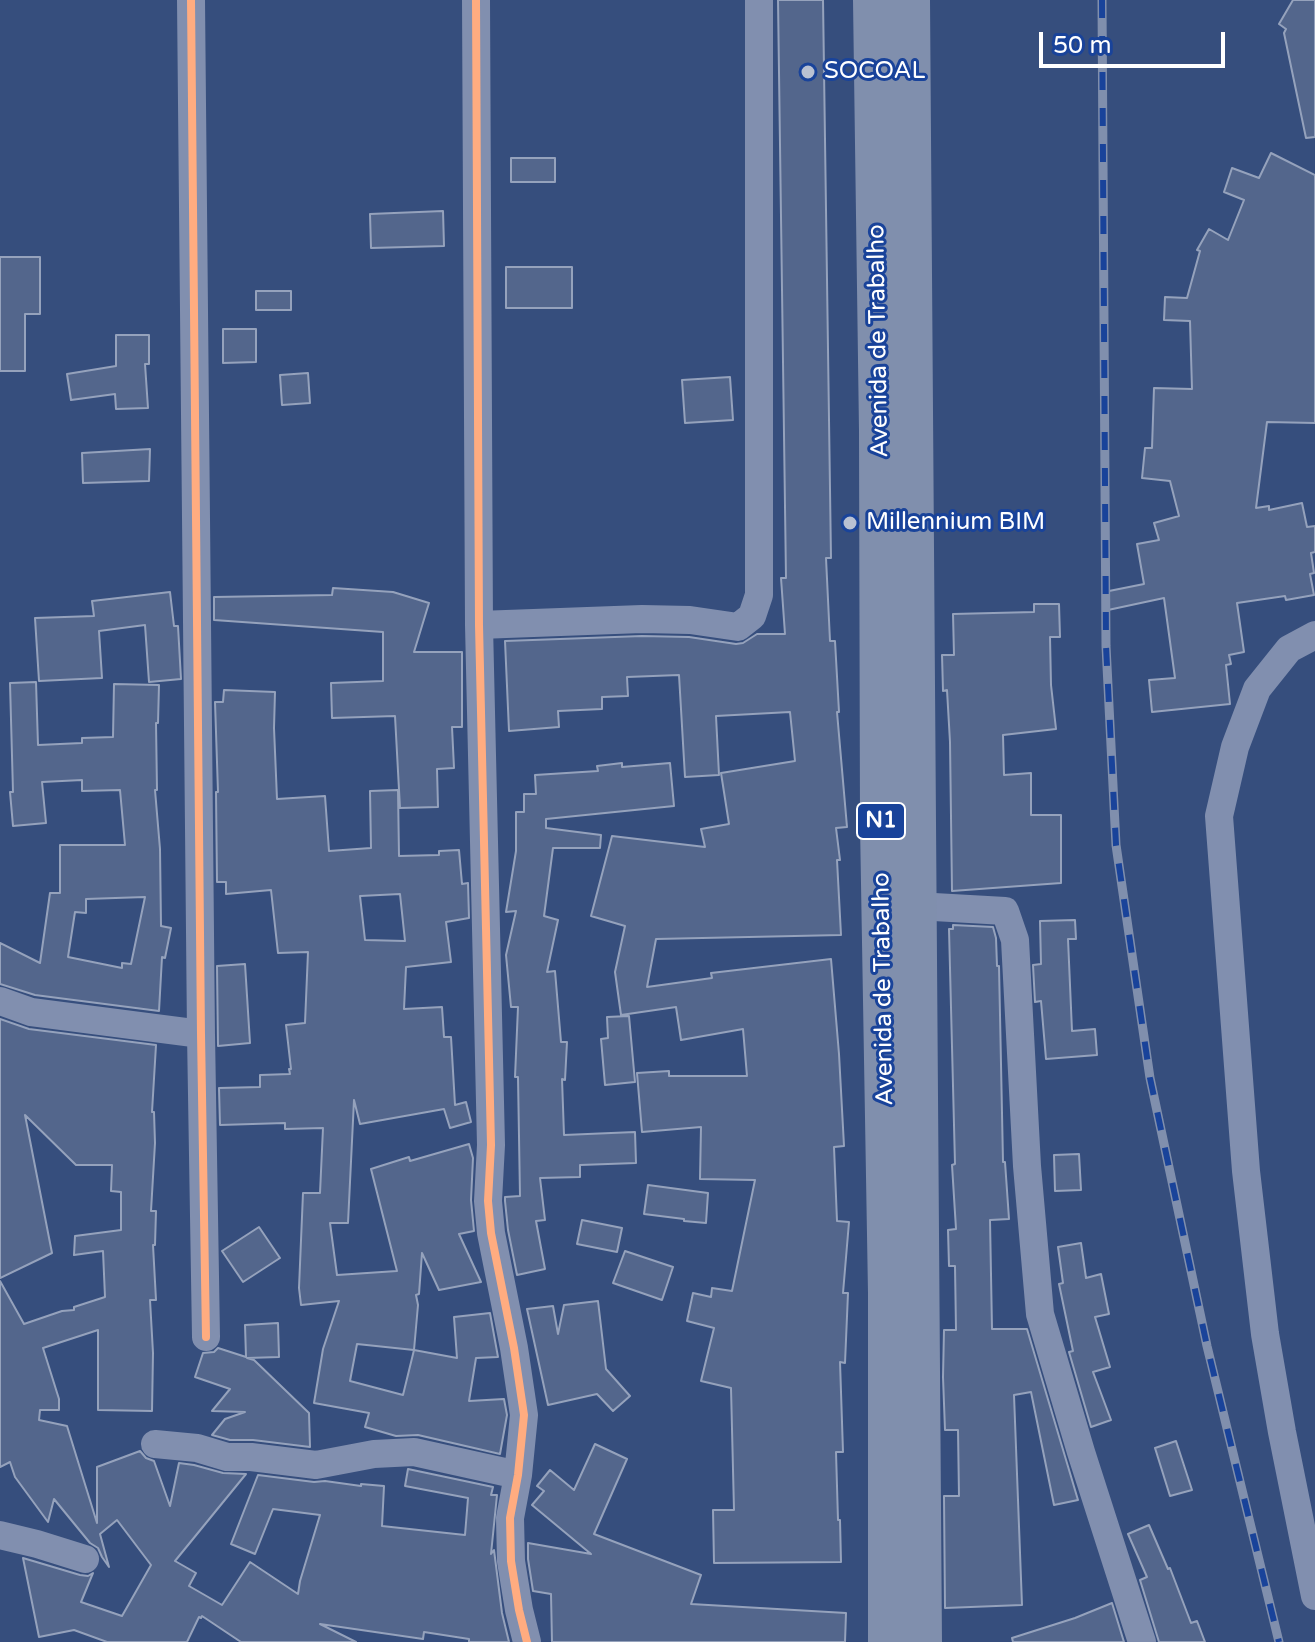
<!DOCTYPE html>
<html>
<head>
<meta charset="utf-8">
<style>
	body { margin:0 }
	#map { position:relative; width:1315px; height:1642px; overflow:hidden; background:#364e7d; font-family:"Varela Round",sans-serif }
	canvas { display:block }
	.scale { position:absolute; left:1039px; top:32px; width:186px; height:36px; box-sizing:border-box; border:4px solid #fff; border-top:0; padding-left:10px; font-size:24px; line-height:28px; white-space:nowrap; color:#fff; -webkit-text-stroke:6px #19439a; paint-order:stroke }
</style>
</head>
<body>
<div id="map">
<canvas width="1315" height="1642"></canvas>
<div class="scale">50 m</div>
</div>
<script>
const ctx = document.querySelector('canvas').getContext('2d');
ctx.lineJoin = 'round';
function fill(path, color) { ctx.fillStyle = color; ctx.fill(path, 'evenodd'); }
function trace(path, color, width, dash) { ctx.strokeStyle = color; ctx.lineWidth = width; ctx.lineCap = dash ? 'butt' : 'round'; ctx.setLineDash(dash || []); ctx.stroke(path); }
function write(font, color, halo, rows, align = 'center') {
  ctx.font = font + ' "Varela Round",sans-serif'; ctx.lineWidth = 6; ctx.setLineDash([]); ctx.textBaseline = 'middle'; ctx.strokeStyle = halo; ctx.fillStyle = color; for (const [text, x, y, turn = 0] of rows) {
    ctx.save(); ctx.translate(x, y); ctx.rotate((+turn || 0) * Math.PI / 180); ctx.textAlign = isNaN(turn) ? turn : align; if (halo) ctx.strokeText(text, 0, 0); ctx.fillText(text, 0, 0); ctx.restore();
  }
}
const building = new Path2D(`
	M778 0H823L831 558H826L830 641H835L839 712H837L847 827 836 828 840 860H837L841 935 656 939 647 987 712 978 711 973 831 959 839 1054 844 1146 834 1147 837 1221 849 1222 843 1293H848L845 1363 840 1362 843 1452H836L838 1520H840L841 1562 714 1563 713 1510H734L731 1388 701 1381 714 1328 687 1321 693 1293 711 1297 712 1288 732 1291 755 1180 700 1179 701 1127 642 1132 637 1073 669 1071V1076H747L743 1029 681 1040 676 1007 621 1015 615 972 625 926 591 916 612 836 705 847 701 829 729 824 721 773 795 761 790 712 716 716 719 775 685 777 679 675 627 677 628 696 602 697V709L558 711 559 727 509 731 505 641 642 636 689 637 736 644 743 643 757 634H785L781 578H786Z
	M1293 0H1315V137L1306 138 1284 33 1286 29 1279 24Z
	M1271 153 1315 175V423L1267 422 1256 508 1269 506V510L1302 503 1307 527 1315 526V552L1311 553 1314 573 1310 574 1314 595 1286 600 1285 596 1237 603 1244 652 1229 655 1231 664 1226 665 1230 704 1152 712 1149 680 1175 678 1164 598 1108 610 1104 592 1144 584 1137 544 1159 540 1154 523 1179 516 1170 481 1142 478 1145 448H1152L1154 388 1192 389 1190 321 1164 320 1165 297 1187 298 1200 251 1197 250 1209 229 1228 240 1244 200 1224 192 1232 168 1259 178Z
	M511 158H555V182H511Z
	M443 211 444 246 371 248 370 214Z
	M0 257H40V314H25V371H0Z
	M506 267H572V308H506Z
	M256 291H291V310H256Z
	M223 329H256V362L223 363Z
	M116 335H149V364H145L148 408 116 409 115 394 71 400 67 374 116 366Z
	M308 373 310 403 282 405 280 375Z
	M730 377 733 420 685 423 682 380Z
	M150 449 149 481 83 483 82 453Z
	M333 588 393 592 429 603 414 652H462V727H452L454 768 437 769 438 807 400 808 395 716 332 718 331 683 383 681V632L214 620V597L332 595Z
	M170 592 174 626H178L181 679 149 682 145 625 99 631 102 678 39 681 35 618 94 616 92 601Z
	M1034 604H1059L1060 637H1050L1051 685 1056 729 1003 735 1004 775 1031 773V815H1061V883L952 891 950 742 947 690 943 691 942 655H954L953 614 1034 612Z
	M36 682 38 745 82 743V738L113 737 114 684 159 685 158 723H156L157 790H155L160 849 161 926 171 928 165 958 162 957 159 1011 35 995 0 984V943L40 963 50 893H60V845H125L120 790 82 791V780L42 782 46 823 13 826 10 792H13L10 683ZM145 897 131 964 122 963V968L68 957 75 912 86 913V899Z
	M224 690 275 692 274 728 277 799 325 796 329 851 371 848 370 791 398 790 399 856 439 855V851L459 850 462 884 468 883 469 918 446 922 451 962 406 967 404 1009 442 1007 444 1037H451L455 1105 466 1102 471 1122 450 1128 444 1109 360 1124 354 1100 348 1223H330L337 1275 397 1271 371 1169 409 1157 410 1161 469 1144 473 1158 471 1200 474 1231 459 1234 481 1282 439 1290 422 1253 419 1294 416 1295 418 1305 414 1350 357 1344 350 1381 403 1395 414 1350 457 1358 454 1317 490 1313 498 1357 476 1358 469 1401 504 1399 507 1415 500 1454 418 1435 396 1436 365 1427 369 1413 314 1403 323 1349 339 1301 301 1305 299 1288 303 1193H320L323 1128 285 1129V1123L220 1125 219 1088 260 1087V1075L290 1074 289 1069H291L286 1025 305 1023 308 952 278 953 271 890 226 894V882H217L216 792H218L215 702H223ZM400 894 405 941 365 940 360 896Z
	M622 763V767L670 763 674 806 546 819V828L601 835 600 848H553L544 916 558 920 547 972 555 971 561 1042H567L565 1080 562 1079 564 1135 635 1132 636 1163 580 1165V1177L540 1178 545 1220 536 1221 545 1269 517 1275 508 1230 505 1201V1197L520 1196 518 1077H515L518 1007H511L506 955 516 911 506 912 516 851V812H524V794H536L535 775 598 771 597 766Z
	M1075 920 1076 939H1068L1072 1031 1095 1029 1097 1055 1046 1059 1041 1001 1035 1002 1033 965 1041 964 1040 921Z
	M953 925 993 927 996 938 997 966H999L1003 1162H1005L1009 1219 990 1220 992 1329H1027L1078 1500 1054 1505 1031 1392 1014 1395 1022 1605 945 1608 944 1496H959L958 1430H945L943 1377 944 1330H956L955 1266H949L948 1230 956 1229 952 1165 955 1164 949 929H953Z
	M245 964 250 1043 218 1046 217 966Z
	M629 1016 635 1082 605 1085 601 1039 608 1038 607 1017Z
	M0 1019 29 1029 156 1045 152 1112H154L155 1143 151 1211H156L155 1245H153L156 1300H150L153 1353 152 1411 98 1410V1330L43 1348 59 1399V1410H40L39 1420 67 1426 97 1523V1467L140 1451 146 1458 154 1461 170 1506 179 1463 194 1465 223 1473 246 1474 175 1561 196 1573 189 1586 222 1605 250 1562 298 1594 300 1581 320 1515 273 1509 255 1554 231 1544 258 1475 314 1482 325 1481 361 1486V1484L384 1486 382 1526 465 1535 468 1498 405 1486 408 1469 493 1487 491 1495H497L491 1554 494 1550 502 1613 509 1642H469V1639L424 1632 423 1639 320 1624 356 1642H241L202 1616 201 1618 199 1617 187 1642H107L74 1630 39 1637 23 1558 80 1575 88 1576 93 1573 81 1602 122 1616 151 1565 117 1520 100 1534 109 1567 102 1557 98 1548 90 1543 54 1499 48 1522 15 1477 10 1462 0 1467V1281L24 1324 62 1311 74 1310V1307L105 1297 103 1251 74 1255 75 1236 121 1230V1192L111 1191 112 1165H76L25 1115 52 1253 0 1278Z
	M1079 1154 1081 1190 1055 1191 1054 1155Z
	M648 1185 708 1193 706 1223 684 1221V1219L644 1214Z
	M582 1220 622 1228 617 1252 577 1244Z
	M259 1227 280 1258 243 1282 222 1251Z
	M1081 1243 1086 1278 1101 1274 1109 1314 1095 1317 1110 1367 1093 1372 1111 1420 1091 1427 1069 1352 1073 1351 1059 1284 1063 1283 1058 1247Z
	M625 1251 673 1267 662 1300 613 1283Z
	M598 1301 606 1369 630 1396 613 1411 597 1394 548 1405 527 1309 553 1306 558 1334 564 1305Z
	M278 1323 279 1357 247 1358 254 1360 309 1413 310 1447 253 1440H230L212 1435 225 1419 245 1412 212 1411 230 1389 195 1377 203 1353 214 1352 218 1348 246 1357 245 1325Z
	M1176 1441 1192 1490 1170 1496 1155 1448Z
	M595 1444 627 1459 594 1534 701 1575 691 1604 846 1613 845 1642H552L551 1594 533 1591 528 1559V1543L591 1554 532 1505 544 1491 537 1486 550 1470 574 1490Z
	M1149 1525 1168 1569 1170 1568 1191 1623 1197 1621 1205 1642H1159L1140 1580 1147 1577 1128 1534Z
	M1112 1603 1124 1642H1013L1012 1638 1075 1618Z`);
fill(building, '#53668c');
trace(building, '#95a2bc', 2);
trace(new Path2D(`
	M191 0 201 1034 206 1337
	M476 0 479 625 491 1145 488 1201 491 1233 514 1348 524 1415 518 1475 510 1518 511 1561 519 1610 527 1642
	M479 625 642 619 690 620 738 627 752 616 759 595V0
	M1315 635 1289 649 1257 689 1235 747 1219 816 1246 1171 1265 1334 1282 1432 1315 1596
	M916 906 1005 911 1015 940 1027 1166 1040 1314 1081 1452 1142 1642
	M0 1001 31 1012 201 1034
	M155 1444 197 1448 227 1457H251L316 1465 374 1454 414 1452 518 1475
	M0 1535 37 1544 85 1559`), '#818faf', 28);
trace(new Path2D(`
	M874 0 880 431 881 825 889 1293V1642
	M909 0 921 1642`), '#808fad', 42);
const rail = new Path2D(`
	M1102 0 1106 646 1116 845 1150 1078 1207 1346 1279 1642`);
trace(rail, '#808fad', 9);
trace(rail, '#19439a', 6, [18]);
trace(new Path2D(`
	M191 0 201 1034 206 1337
	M476 0 479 625 491 1145 488 1201 491 1233 514 1348 524 1415 518 1475 510 1518 511 1561 519 1610 527 1642`), '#ffac80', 8);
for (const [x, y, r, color] of [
	[808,72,8,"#b9c1d2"],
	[850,523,8,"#b9c1d2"]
]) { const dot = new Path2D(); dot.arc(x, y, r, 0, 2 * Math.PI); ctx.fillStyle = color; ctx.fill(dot); trace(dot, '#19439a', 3); }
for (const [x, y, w] of [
	[881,821,48]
]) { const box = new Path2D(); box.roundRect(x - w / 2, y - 18, w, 36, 6); ctx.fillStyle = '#19439a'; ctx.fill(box); trace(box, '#fff', 2); }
write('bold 22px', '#fff', null, [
	["N1",881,821]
]);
write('24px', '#fff', '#19439a', [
	["SOCOAL",824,72],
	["Millennium BIM",866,523]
], 'left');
write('24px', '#fff', '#19439a', [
	["Avenida de Trabalho",879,341,-91],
	["Avenida de Trabalho",884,989,-91]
]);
</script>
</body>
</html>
